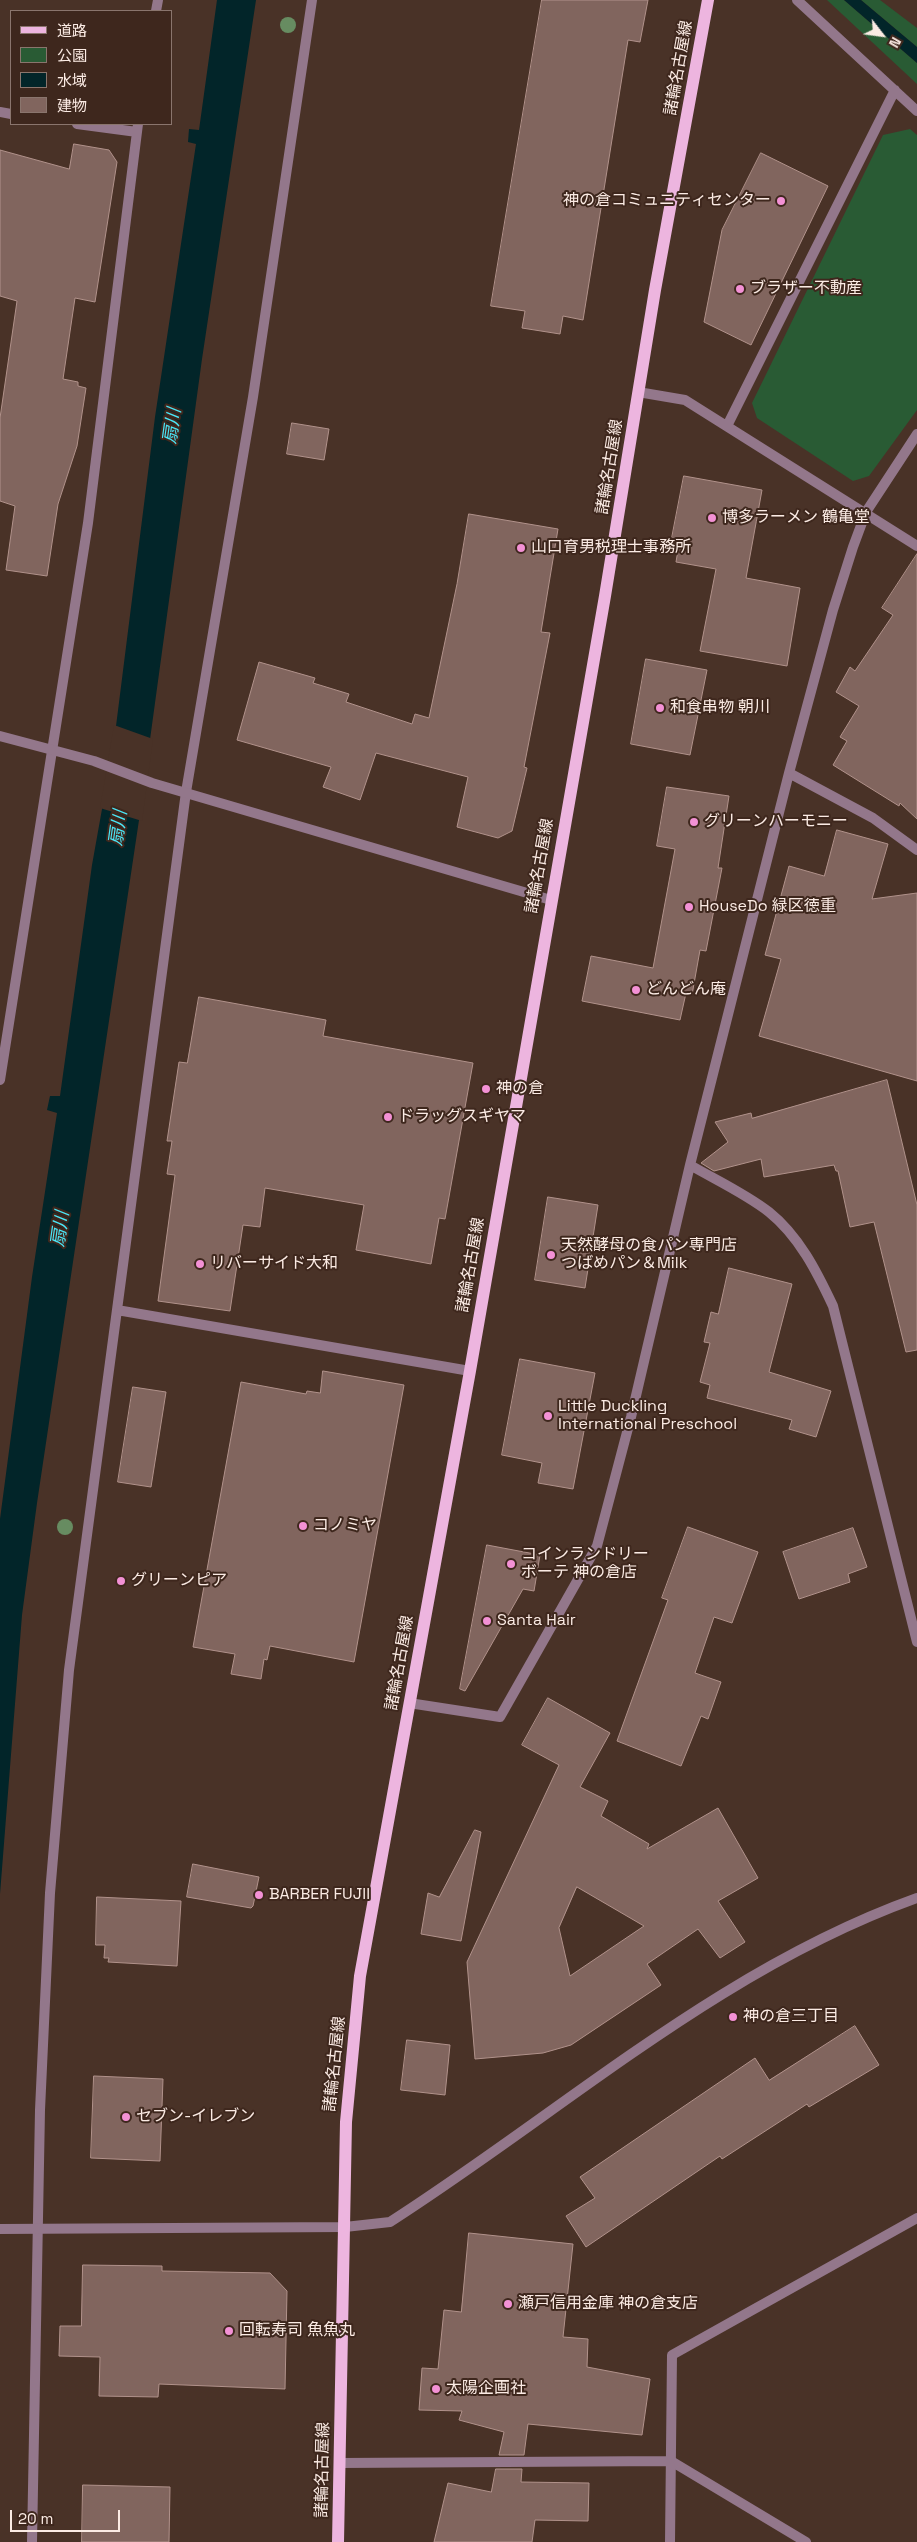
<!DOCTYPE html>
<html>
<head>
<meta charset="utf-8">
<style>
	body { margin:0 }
	#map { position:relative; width:917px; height:2542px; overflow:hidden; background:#493227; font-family:"Space Grotesk","Noto Sans JP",sans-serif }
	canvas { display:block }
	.legend { position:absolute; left:10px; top:10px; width:162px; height:115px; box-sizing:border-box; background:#3e271d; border:1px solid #8a756d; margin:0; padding:6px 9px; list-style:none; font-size:15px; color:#fbebe4 }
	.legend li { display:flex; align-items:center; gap:10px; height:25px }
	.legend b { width:25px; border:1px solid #8a756d }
	.north { position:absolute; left:857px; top:10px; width:50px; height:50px; -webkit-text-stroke:4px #3e271d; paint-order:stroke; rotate:120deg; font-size:14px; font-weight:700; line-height:20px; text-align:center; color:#fbebe4 }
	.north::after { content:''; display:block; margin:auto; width:18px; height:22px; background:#fbebe4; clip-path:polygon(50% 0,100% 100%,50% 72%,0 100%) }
	.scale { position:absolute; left:10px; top:2510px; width:110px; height:22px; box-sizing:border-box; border:2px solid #fbebe4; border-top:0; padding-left:6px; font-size:15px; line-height:18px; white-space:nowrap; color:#fbebe4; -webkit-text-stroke:4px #3e271d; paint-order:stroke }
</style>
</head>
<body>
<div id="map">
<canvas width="917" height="2542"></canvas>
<ul class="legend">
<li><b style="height:6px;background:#edb5df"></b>道路</li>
<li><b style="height:14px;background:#295b34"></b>公園</li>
<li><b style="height:14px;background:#022529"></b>水域</li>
<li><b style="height:14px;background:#81655e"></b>建物</li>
</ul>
<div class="north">N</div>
<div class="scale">20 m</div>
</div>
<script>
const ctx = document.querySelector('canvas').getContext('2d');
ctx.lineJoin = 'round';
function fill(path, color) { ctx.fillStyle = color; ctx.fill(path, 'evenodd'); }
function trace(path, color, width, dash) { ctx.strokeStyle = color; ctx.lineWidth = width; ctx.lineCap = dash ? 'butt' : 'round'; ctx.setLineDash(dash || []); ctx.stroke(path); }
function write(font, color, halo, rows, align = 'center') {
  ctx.font = font + ' "Space Grotesk","Noto Sans JP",sans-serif'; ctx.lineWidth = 4; ctx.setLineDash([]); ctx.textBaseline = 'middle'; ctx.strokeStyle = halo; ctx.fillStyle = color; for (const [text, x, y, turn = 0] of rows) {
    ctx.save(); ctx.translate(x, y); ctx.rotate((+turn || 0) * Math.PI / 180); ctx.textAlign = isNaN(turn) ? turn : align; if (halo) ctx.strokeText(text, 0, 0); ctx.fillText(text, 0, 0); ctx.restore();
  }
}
fill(new Path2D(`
	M827 0H844L917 63V84Z
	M861 0H880L917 28V47Z
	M910 129 917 135V410L869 476 853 481 757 418 752 403 883 135Z`), '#295b34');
fill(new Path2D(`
	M217 0H256L202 359 139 820 37 1503 22 1615 0 1894V1519L32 1277 57 1113 47 1110 50 1096H60L92 865 114 742 155 417 196 144 188 142 189 129 199 130Z
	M844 0H861L917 47V63Z`), '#022529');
fill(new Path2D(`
	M114 725 153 739 142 821 100 808Z`), '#493227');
const building = new Path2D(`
	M542 0H648L640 42 628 40 583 320 563 316 560 334 522 328 525 311 491 306Z
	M74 144 109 150 117 162 95 302 75 298 63 379 78 382V386L86 388 77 446 58 504 47 576 6 570 15 506 0 501V418L17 301 0 296V150L69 169Z
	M761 153 828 186 751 345 704 322 722 230Z
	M292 423 329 429 324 460 287 454Z
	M684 476 762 490 746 578 800 588 787 666 700 651 716 569 676 562 679 544 671 543Z
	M469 514 558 529 541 632 550 633 524 767 527 768 512 831 498 838 457 827 468 777 376 753 360 800 323 787 331 767 237 740 259 662 315 678 313 683 349 694 346 702 412 724 415 714 429 718 457 584Z
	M917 554V819L900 803 899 806 833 765 847 741 840 737 859 706 836 692 850 667 855 671 893 615 882 608Z
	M646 659 707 670 690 755 631 744Z
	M667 787 729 796 718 868H722L706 951 700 950 692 995 686 993 680 1020 582 1001 591 956 653 968 675 849 657 846Z
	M837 830 888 844 872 899 917 893V1081L759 1036 781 959 765 955 789 866 824 876Z
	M199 997 326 1020 323 1036 473 1063 445 1219 439 1218 431 1264 356 1250 364 1205 265 1188 260 1227 243 1225 230 1311 158 1301 175 1175 167 1174 172 1141H167L179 1062 187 1063Z
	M887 1080 917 1205V1350L906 1352 874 1222 850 1227 838 1171H836L834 1165 764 1177 761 1159 714 1171 701 1163 728 1142 715 1122 751 1113 752 1118Z
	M548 1197 598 1205 585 1288 535 1280Z
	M729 1268 792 1284 769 1372 831 1391 816 1437 789 1429 792 1420 707 1398 710 1385 700 1382 710 1343 704 1342 711 1312 718 1314Z
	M520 1359 595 1373 573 1489 538 1483 542 1463 502 1455Z
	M323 1371 404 1385 354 1662 270 1646 267 1660 264 1659 261 1679 231 1674 235 1654 193 1647 241 1382 306 1394 307 1391 320 1393Z
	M133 1387 166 1392 151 1487 118 1482Z
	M688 1527 758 1552 732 1623 714 1617 695 1673 721 1682 708 1719 701 1716 681 1766 617 1741 668 1600 662 1598Z
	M853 1528 867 1567 848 1574 850 1582 799 1599 783 1552Z
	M487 1545 540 1555 534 1591 523 1589 465 1691 460 1689Z
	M548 1698 610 1733 580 1787 608 1801 601 1816 649 1844 647 1849 718 1808 758 1878 718 1901 745 1942 720 1958 698 1929 647 1964 661 1985 571 2045 543 2053 475 2059 467 1962 559 1765 522 1745ZM577 1887 644 1926 570 1976 559 1928Z
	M475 1830 481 1832 461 1941 421 1934 428 1893 439 1897Z
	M193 1864 259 1877 253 1906 251 1908 187 1897Z
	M97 1897 181 1901 177 1966 108 1962 109 1958H104L105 1945H96Z
	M855 2026 879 2065 809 2107 807 2104 722 2159 720 2156 586 2247 566 2216 595 2198 580 2177 755 2058 769 2080Z
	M407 2040 450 2045 445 2095 401 2090Z
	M94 2076 163 2079 160 2161 91 2158Z
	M469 2233 573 2244 563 2337 588 2339 587 2367 650 2379 642 2435 528 2424 524 2455H499L504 2432 459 2420 462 2411 419 2410 422 2368 438 2369 444 2310 461 2312Z
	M83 2265 162 2266V2271L270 2273 287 2291 285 2389 159 2384 158 2397 99 2396 100 2357 59 2356 60 2326H81Z
	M496 2469H522L521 2482 589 2483 588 2521 535 2520 532 2542H434L448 2483 491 2492Z
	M83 2485 170 2487 169 2542H82Z`);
fill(building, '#81655e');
trace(building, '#b1928b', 1);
trace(new Path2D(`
	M797 0 917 111
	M156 11 158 0
	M0 112 11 114
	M77 124 137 132
	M638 392 685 400 917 546
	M727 426 895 90
	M789 773 873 818 917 850
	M0 1080 88 523 138 124
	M690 1165C716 1180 746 1194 769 1212 799 1236 817 1272 833 1306L917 1642
	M117 1310 470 1371
	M409 1703 500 1717 597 1546 631 1417 690 1165 789 773 833 610 853 547 866 512 917 434
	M340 2463 671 2461 806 2542
	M32 2542 40 2110 50 1893 69 1670 186 792 253 397 312 0
	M670 2542 672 2355 917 2218`), '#93778b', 10);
trace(new Path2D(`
	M0 736 94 761 152 783 551 900
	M0 2229 345 2227 390 2222C563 2111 721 1968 917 1898`), '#93778b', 10);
trace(new Path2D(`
	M338 2542 346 2122 360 1976 470 1371 605 596 655 290 708 0`), '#edb5df', 12);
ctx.fillStyle = '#678c61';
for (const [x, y] of [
	[288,25],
	[65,1527]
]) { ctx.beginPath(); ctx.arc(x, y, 8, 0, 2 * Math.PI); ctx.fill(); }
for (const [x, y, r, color] of [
	[781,201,5,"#f391d5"],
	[740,289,5,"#f391d5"],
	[712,518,5,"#f391d5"],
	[521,548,5,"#f391d5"],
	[660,708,5,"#f391d5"],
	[694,822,5,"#f391d5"],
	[689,907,5,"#f391d5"],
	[636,990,5,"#f391d5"],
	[486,1089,5,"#f391d5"],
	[388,1117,5,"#f391d5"],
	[551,1255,5,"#f391d5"],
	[200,1264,5,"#f391d5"],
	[548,1416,5,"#f391d5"],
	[303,1526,5,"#f391d5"],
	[511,1564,5,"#f391d5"],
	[121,1581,5,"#f391d5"],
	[487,1621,5,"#f391d5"],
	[259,1895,5,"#f391d5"],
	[733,2017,5,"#f391d5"],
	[126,2117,5,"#f391d5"],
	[508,2304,5,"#f391d5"],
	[229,2331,5,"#f391d5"],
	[436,2389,5,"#f391d5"]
]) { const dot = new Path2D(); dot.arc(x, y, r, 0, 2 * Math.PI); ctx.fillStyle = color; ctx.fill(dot); trace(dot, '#3e271d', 2); }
write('16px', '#fbebe4', '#3e271d', [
	["諸輪名古屋線",679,68,-80],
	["諸輪名古屋線",610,467,-81],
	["諸輪名古屋線",540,866,-80],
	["諸輪名古屋線",471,1265,-80],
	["諸輪名古屋線",400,1663,-80],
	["諸輪名古屋線",335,2064,-84],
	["諸輪名古屋線",323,2470,-89]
]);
write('16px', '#fbebe4', '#3e271d', [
	["神の倉コミュニティセンター",771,201,"right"],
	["ブラザー不動産",750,289],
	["博多ラーメン 鶴亀堂",722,518],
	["山口育男税理士事務所",531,548],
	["和食串物 朝川",670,708],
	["グリーンハーモニー",704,822],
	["HouseDo 緑区徳重",699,907],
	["どんどん庵",646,990],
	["神の倉",496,1089],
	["ドラッグスギヤマ",398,1117],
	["天然酵母の食パン専門店",561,1246],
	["つばめパン＆Milk",561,1264],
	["リバーサイド大和",210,1264],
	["Little Duckling",558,1407],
	["International Preschool",558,1425],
	["コノミヤ",313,1526],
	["コインランドリー",521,1555],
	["ボーテ 神の倉店",521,1573],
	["グリーンピア",131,1581],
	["Santa Hair",497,1621],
	["BARBER FUJII",269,1895],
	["神の倉三丁目",743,2017],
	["セブン-イレブン",136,2117],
	["瀬戸信用金庫 神の倉支店",518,2304],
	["回転寿司 魚魚丸",239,2331],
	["太陽企画社",446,2389]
], 'left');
write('italic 18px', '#4be8f9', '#3e271d', [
	["扇川",173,426,-82],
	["扇川",119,828,-82],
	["扇川",61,1229,-82]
]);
</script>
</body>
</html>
